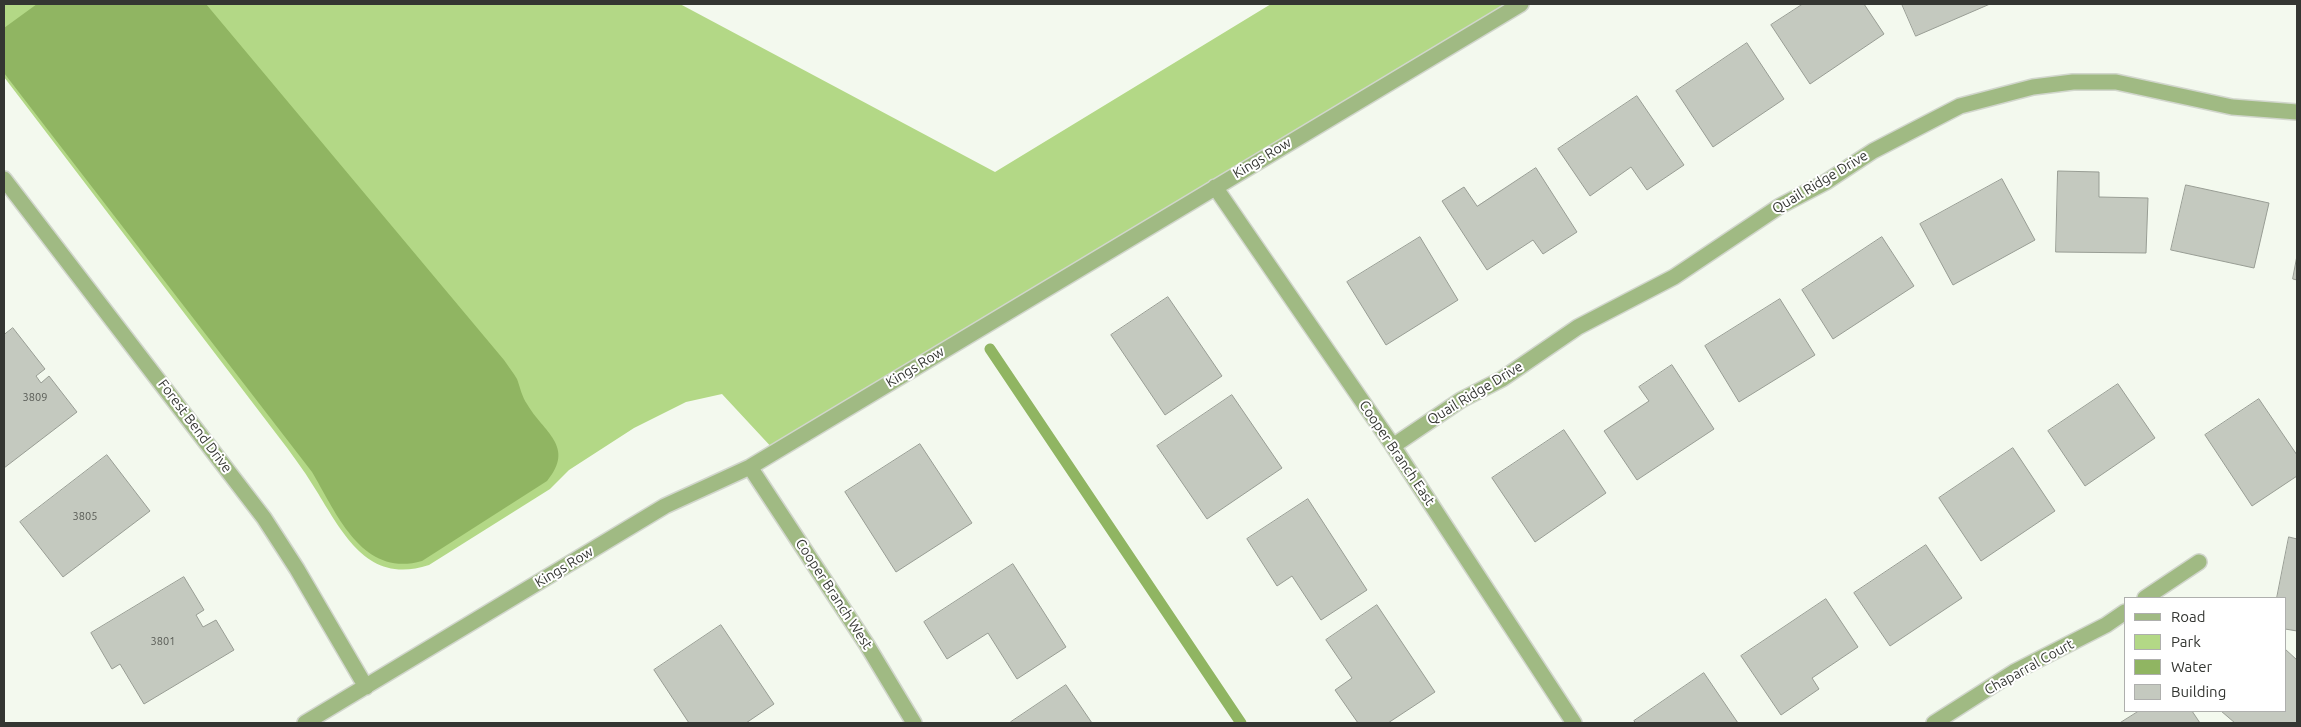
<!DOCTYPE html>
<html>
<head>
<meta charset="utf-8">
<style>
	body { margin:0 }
	#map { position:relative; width:2301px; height:727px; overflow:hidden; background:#f3f9ee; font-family:Ubuntu,sans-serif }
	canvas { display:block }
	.frame { position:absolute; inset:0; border:5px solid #343632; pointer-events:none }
	.legend { position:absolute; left:2124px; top:597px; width:162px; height:115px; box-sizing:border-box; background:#fff; border:1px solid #aeafad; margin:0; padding:6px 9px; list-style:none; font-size:15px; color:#343632 }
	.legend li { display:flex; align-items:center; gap:10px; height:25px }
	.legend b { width:25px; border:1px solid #aeafad }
</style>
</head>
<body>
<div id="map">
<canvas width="2301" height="727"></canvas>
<div class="frame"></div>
<ul class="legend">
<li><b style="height:6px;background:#a0ba83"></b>Road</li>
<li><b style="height:14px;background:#b3d886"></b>Park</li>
<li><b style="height:14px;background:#90b562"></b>Water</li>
<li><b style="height:14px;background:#c4c9bf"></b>Building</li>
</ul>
</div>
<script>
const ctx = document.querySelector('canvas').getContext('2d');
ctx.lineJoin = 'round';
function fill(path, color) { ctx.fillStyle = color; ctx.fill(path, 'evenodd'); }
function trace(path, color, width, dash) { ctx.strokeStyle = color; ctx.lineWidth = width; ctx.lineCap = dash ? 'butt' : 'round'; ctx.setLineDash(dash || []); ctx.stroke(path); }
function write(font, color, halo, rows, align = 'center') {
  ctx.font = font + ' Ubuntu,sans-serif'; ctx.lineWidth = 4; ctx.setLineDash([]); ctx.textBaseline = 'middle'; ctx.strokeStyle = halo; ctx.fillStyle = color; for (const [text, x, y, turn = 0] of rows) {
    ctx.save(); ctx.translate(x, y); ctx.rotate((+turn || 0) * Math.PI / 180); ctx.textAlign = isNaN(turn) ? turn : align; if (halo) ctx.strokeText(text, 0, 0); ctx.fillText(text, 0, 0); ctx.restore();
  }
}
fill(new Path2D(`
	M4 4H680L995 172 1271 4H1521L775 451 722 394 686 402 634 428 569 470 550 489 429 565C366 586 342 531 314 487 303 469 291 453 278 436L4 77Z`), '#b3d886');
fill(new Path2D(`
	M37 4H206L504 360C508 366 513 372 517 379 520 387 522 397 527 404 543 432 576 446 547 481L422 561C362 578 337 514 312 472L4 73V28Z`), '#90b562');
trace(new Path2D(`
	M990 349 1241 723`), '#90b562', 11);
const building = new Path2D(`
	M1803 4H1864L1884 34 1810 84 1771 25Z
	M1902 4H1990L1916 36Z
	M1747 43 1784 99 1713 147 1676 91Z
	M1637 96 1684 165 1647 190 1631 167 1590 196 1558 149Z
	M1536 168 1577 232 1543 254 1533 240 1487 270 1442 201 1464 187 1477 206Z
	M2058 171 2099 172V197L2148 198 2146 253 2056 252Z
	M2002 179 2035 240 1953 285 1920 224Z
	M2186 185 2269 203 2254 268 2171 250Z
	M1420 237 1458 300 1386 345 1347 282Z
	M1882 237 1914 286 1833 339 1802 290Z
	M2297 256V280L2293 279Z
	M1168 297 1222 376 1165 415 1111 335Z
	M1780 299 1815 355 1739 402 1705 346Z
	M13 328 45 369 36 376 41 383 49 376 77 412 4 468V335Z
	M1672 365 1714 429 1637 480 1604 431 1649 401 1639 387Z
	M2118 384 2155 438 2085 486 2048 431Z
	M1232 395 1282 468 1207 519 1157 446Z
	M2259 399 2297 455V476L2252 506 2205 435Z
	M1564 430 1606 493 1535 542 1492 478Z
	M920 444 972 523 896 572 845 492Z
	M2013 448 2055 511 1981 561 1939 498Z
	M107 455 150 511 63 577 20 522Z
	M1308 499 1367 590 1321 620 1292 576 1277 586 1247 539Z
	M2289 537 2297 539V631L2285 629V598H2277Z
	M1926 545 1962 598 1890 646 1854 593Z
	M1013 564 1066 647 1017 679 988 633 947 659 924 622Z
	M184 577 204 610 196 615 203 627 216 620 234 650 144 704 120 664 112 669 91 633Z
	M1826 599 1858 647 1812 678 1819 689 1781 715 1741 656Z
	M1377 605 1435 692 1388 723H1358L1335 690 1352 678 1326 640Z
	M721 625 774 704 746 723H689L654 670Z
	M2285 649 2297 660V723H2235L2221 711H2285Z
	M1704 673 1738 723H1636L1634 721Z
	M1066 685 1092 723H1012L1011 722Z
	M2139 711H2192L2200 723H2120Z`);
fill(building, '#c4c9bf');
trace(building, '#989d94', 1);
const minor = new Path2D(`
	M4 179 264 518 297 569 366 687
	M1215 187 1393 446 1574 723
	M1393 446 1461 400 1502 379 1578 327 1674 277 1780 206 1826 182 1873 151 1960 106 2033 87 2073 82H2116L2232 107 2297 112
	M750 467 867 645 914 723
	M2145 598 2199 562
	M305 723 665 506 750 467 1521 4
	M1934 723 2014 672 2106 625 2125 612`);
trace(minor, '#d1d6cc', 18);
trace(minor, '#a0ba83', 15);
write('11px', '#585b55', null, [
	["3809",35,397],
	["3805",85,516],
	["3801",163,641]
]);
write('14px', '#343632', '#fff', [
	["Kings Row",1262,158,-31],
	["Quail Ridge Drive",1820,182,-31],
	["Kings Row",915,367,-31],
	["Quail Ridge Drive",1475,393,-31],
	["Forest Bend Drive",195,426,53],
	["Cooper Branch East",1397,453,56],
	["Kings Row",564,567,-31],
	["Cooper Branch West",834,594,57],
	["Chaparral Court",2029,667,-29]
]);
</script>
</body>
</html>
